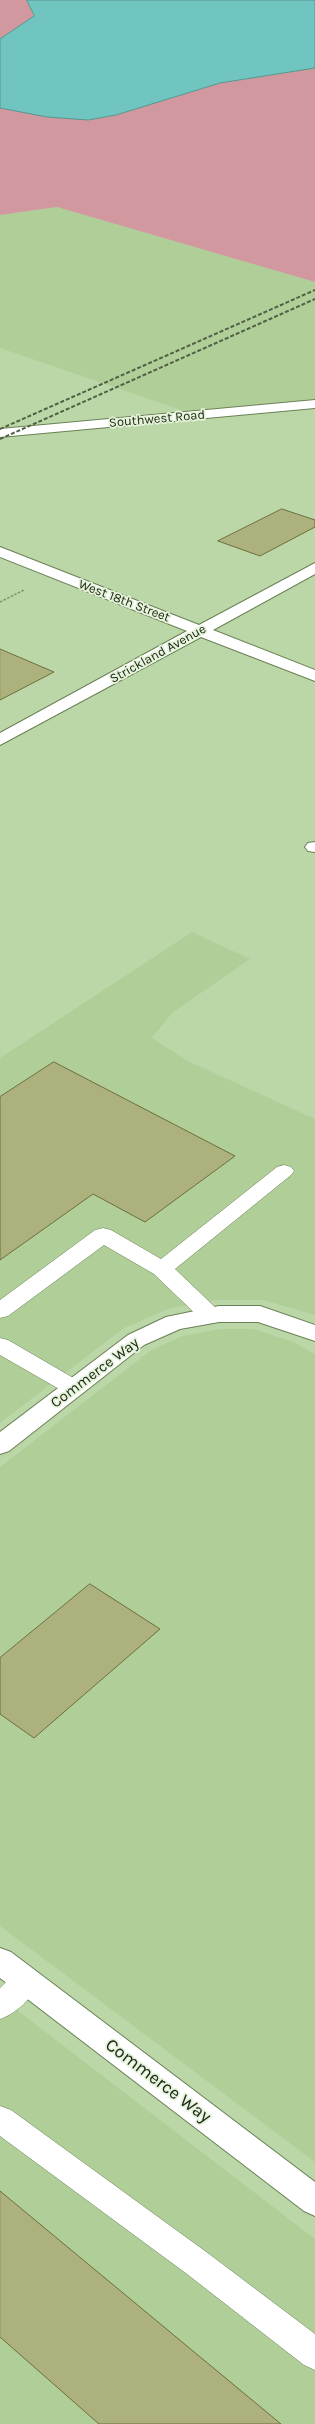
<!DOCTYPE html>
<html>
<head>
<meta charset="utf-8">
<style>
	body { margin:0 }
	canvas { display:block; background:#bcd7a7 }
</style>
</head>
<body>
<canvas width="315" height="2424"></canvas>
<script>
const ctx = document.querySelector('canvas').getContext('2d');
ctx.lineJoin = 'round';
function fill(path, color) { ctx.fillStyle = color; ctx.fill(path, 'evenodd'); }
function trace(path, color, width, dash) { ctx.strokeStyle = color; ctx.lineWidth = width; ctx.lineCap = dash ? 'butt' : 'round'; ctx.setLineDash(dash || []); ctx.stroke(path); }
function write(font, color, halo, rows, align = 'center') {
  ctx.font = font + ' Karla,sans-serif'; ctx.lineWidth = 3.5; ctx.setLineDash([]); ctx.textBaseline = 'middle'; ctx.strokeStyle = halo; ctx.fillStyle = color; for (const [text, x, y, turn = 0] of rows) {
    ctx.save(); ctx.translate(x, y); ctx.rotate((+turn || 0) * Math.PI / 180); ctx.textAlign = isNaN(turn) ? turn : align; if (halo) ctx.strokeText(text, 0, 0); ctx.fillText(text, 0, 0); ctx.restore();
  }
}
fill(new Path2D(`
	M57 207 315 282V399L184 411 0 348V215Z
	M192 932 250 959 172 1013 152 1038 188 1061 315 1119V1315L263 1300H216L171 1308 124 1328 0 1423V1058Z
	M220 1329H254L293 1342 315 1354V2162L0 1926V1467L150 1351 182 1336Z
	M0 1997 315 2239V2424H0Z`), '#b0ce98');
fill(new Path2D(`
	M0 0H27L34 16 0 39Z
	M315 68V282L57 207 0 215V108L47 117 88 120 116 115 220 83Z`), '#d1999f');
const water = new Path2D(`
	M27 0H315V68L220 83 116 115 88 120 47 117 0 108V39L34 16Z`);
fill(water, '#70c5c1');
trace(water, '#58968e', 1);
const building = new Path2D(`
	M282 509 315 520V527L260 556 218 541Z
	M0 649 54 672 0 700Z
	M54 1062 235 1156 145 1222 93 1194 0 1260V1097Z
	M90 1584 160 1629 34 1738 0 1714V1658Z
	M0 2191 281 2424H99L0 2337Z`);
fill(building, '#adb17d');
trace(building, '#6c6f3d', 1);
const lane = new Path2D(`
	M284 1165 291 1167 294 1171 291 1175 175 1269 219 1311 222 1316 219 1321 211 1323 203 1321 154 1274 104 1245 8 1316 0 1318V1300L95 1230 103 1228 111 1230 161 1259 277 1167Z
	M0 1338 8 1340 82 1383 85 1388 82 1393 74 1396 66 1393 0 1355Z
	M26 1969 36 1972 40 1981C33 1997 16 2014 0 2019V1988L16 1972Z
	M0 2106 11 2110 209 2254 315 2334V2370L304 2365 187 2274 0 2136Z`);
const street = new Path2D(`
	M0 547 199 625 315 563V574L213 630 315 670V681L201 637 0 745V733L187 631 0 557Z
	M315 842V852L308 851 305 847 308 843Z
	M219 1306H260L315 1325V1341L258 1322H219L180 1329 144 1345 9 1451 0 1454V1432L128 1335 166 1317Z
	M0 1948 11 1952 315 2182V2216L304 2211 0 1978Z`);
const secondary = new Path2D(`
	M315 400V408L0 437V429Z`);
trace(lane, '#698155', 1);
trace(street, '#698155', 2);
trace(secondary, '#698155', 2);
trace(new Path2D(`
	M0 602 24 590`), '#7d916d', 1.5, [2.5, 1.5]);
fill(lane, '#fff');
fill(street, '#fff');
fill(secondary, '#fff');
trace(new Path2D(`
	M0 429 315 290
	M0 439 315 299`), '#516045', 2, [4, 2]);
write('13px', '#202a18', '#e5f3db', [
	["Southwest Road",157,419,-5],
	["West 18th Street",124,601,21],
	["Strickland Avenue",158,654,-29]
]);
write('15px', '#202a18', '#e5f3db', [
	["Commerce Way",95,1373,-37]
]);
write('18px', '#202a18', '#e5f3db', [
	["Commerce Way",158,2081,37]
]);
</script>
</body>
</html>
